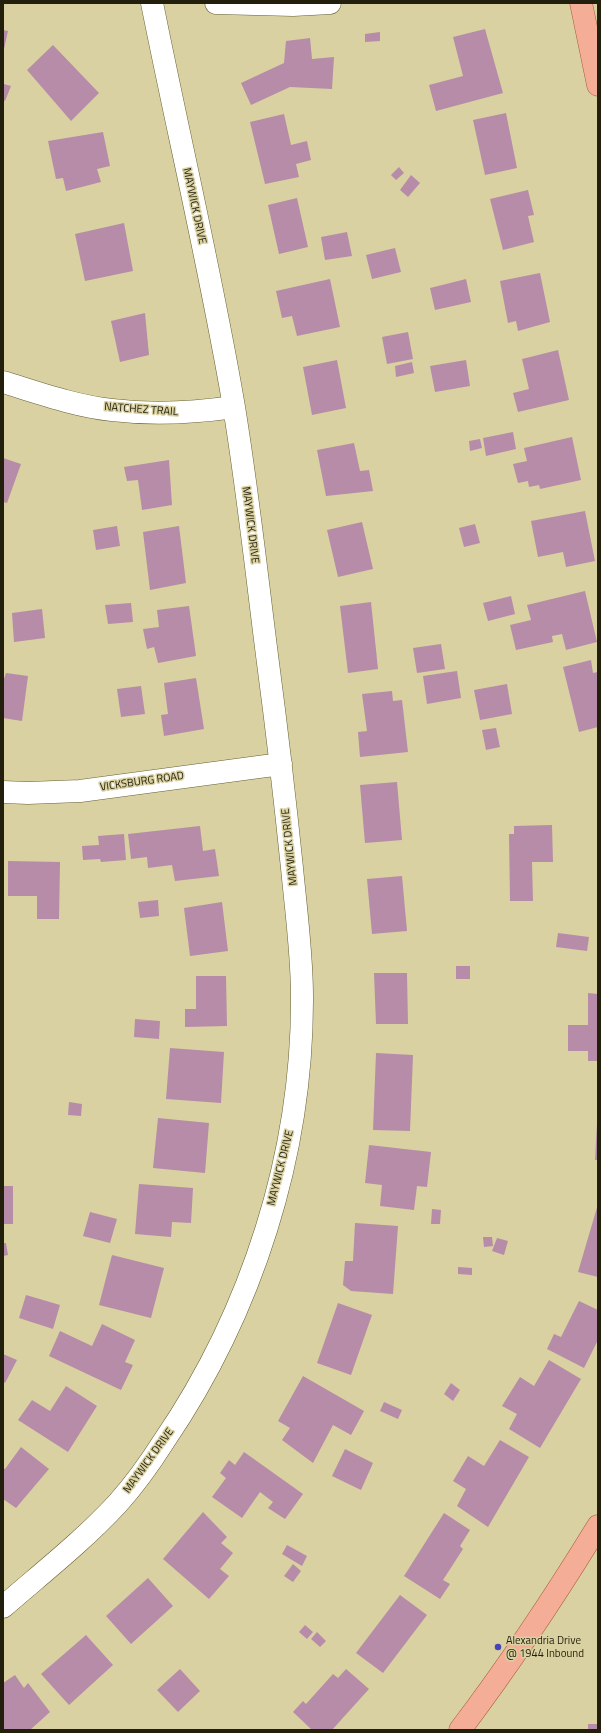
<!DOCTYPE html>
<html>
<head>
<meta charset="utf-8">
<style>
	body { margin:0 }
	#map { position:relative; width:601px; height:1733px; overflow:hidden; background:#d9d1a1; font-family:"Titillium Web",sans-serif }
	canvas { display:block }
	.frame { position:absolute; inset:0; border:4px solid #231f0d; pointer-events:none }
</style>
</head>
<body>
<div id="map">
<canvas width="601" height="1733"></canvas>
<div class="frame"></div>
</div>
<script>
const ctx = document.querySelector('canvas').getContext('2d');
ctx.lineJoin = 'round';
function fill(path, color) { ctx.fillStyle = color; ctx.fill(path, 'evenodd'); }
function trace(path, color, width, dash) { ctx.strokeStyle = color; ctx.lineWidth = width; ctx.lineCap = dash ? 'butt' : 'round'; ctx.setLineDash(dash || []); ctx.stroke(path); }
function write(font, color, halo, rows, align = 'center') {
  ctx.font = font + ' "Titillium Web",sans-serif'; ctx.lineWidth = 3; ctx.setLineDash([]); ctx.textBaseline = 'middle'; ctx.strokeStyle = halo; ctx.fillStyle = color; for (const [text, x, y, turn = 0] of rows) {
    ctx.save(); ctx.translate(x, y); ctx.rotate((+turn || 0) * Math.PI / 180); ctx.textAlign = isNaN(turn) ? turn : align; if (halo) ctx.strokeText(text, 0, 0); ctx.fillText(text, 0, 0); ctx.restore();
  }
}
fill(new Path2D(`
	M485 29 503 93 436 111 429 85 463 76 453 37Z
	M3 30 8 31 4 49H3Z
	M380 32V41L365 42V34Z
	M310 38 312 59 334 57 332 89 290 87 251 105 241 83 284 63 286 41Z
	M53 45 99 93 71 121 27 70Z
	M4 84 11 86 5 101 3 100Z
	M506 113 517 168 485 175 473 120Z
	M284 114 291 145 307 141 311 160 296 164 299 177 265 184 250 122Z
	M103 132 110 166 97 169 101 182 66 191 63 178 56 179 48 141Z
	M399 167 404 173 396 180 391 175Z
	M411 175 420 183 408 197 400 190Z
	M528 190 534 215 528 216 534 242 503 250 490 199Z
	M297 198 308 247 279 254 268 205Z
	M124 223 133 271 85 281 75 234Z
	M347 232 352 256 325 260 321 237Z
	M395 248 401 272 372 279 366 255Z
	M540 273 550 322 518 331 516 321 508 323 500 281Z
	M330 279 340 327 297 336 292 316 282 318 276 291Z
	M466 279 471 302 435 310 430 288Z
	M145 313 149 355 120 362 111 321Z
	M408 332 413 359 387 364 382 337Z
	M558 350 569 400 518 412 513 393 529 389 522 359Z
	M337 360 346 408 312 415 303 367Z
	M466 360 470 386 435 392 430 366Z
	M412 362 414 373 396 377 395 366Z
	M513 432 516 449 486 456 483 438Z
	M572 437 581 480 540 489 539 485 529 487 528 481 518 483 513 464 527 461 524 448Z
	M480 439 482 448 470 451 469 441Z
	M354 443 360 471 369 470 373 491 326 496 317 450Z
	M3 458 21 464 7 503 3 502Z
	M169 460 172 505 142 510 138 480 127 481 124 467Z
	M585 511 595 561 566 567 563 552 538 557 531 521Z
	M362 522 373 569 338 577 327 530Z
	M475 524 480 543 464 547 459 528Z
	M117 526 120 546 96 550 93 530Z
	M179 526 186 583 150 590 143 532Z
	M585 591 597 642 566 650 562 634 552 636 553 642 516 650 510 625 531 620 527 605Z
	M511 596 515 614 488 621 483 603Z
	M371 602 378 669 348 673 340 606Z
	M131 603 133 622 108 624 105 605Z
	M189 606 196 656 158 663 154 647 147 649 143 629 159 627 157 610Z
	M42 609 45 638 14 642 12 613Z
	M441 644 445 669 417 673 413 648Z
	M591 660 593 673 598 672V727L579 732 563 667Z
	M457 671 461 698 427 704 423 676Z
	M6 673 28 676 22 721 3 718V682Z
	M196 678 204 729 164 736 161 715 168 714 164 683Z
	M507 684 512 714 480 720 474 690Z
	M141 686 145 714 121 717 117 689Z
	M392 691 393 701 402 700 408 752 360 757 358 732 367 731 362 694Z
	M496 728 500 747 486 750 482 730Z
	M397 782 402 840 365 843 360 785Z
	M552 825 553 862H532L533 901H510L509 834H514V826Z
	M200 826 203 851 215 849 219 876 175 881 172 865 148 868 147 857 131 859 128 834Z
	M124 834 126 860 101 862 100 859 83 860 82 846 99 845 98 836Z
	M8 861 60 862 59 919H37V896H8Z
	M402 876 407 931 372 934 367 879Z
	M158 900 159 916 140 918 138 902Z
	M222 902 228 951 190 956 184 908Z
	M558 933 589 937 587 951 556 947Z
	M456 966H470V979H456Z
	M374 973H407L408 1024H376Z
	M196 976H226L227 1026 185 1027V1009H196Z
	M588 993 598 994V1061H588V1051H568V1025H588Z
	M135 1019 160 1021 159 1039 134 1037Z
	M170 1048 224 1052 221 1103 166 1099Z
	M376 1053 413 1055 410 1131 373 1130Z
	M69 1102 82 1104 81 1116 68 1115Z
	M158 1118 209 1123 205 1173 153 1168Z
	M597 1124H598V1160H595Z
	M369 1145 431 1152 427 1187 417 1186 414 1210 380 1206 382 1185 365 1183Z
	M139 1184 193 1188 191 1223 172 1222 171 1237 135 1234Z
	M3 1186H13V1224H3Z
	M598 1204V1277L578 1272Z
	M432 1209 441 1210 440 1224H431Z
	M90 1212 117 1219 110 1243 83 1236Z
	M355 1223 398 1226 393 1294 351 1291 343 1285 345 1261H353Z
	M483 1237H492L493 1246 484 1247Z
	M497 1238 508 1241 504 1255 492 1251Z
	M3 1243H6L8 1255 3 1256Z
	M112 1255 164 1268 151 1318 99 1305Z
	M458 1267 472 1268V1275L458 1274Z
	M26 1295 60 1305 53 1329 19 1318Z
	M579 1301 598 1310V1340L584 1368 547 1349 554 1334 561 1337Z
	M338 1303 372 1315 351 1375 317 1363Z
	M102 1324 135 1340 125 1362 133 1365 121 1390 49 1356 60 1331 92 1346Z
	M3 1354 17 1360 5 1383 3 1382Z
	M549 1360 581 1379 540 1448 509 1429 517 1414 502 1406 520 1377 534 1386Z
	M303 1376 364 1411 351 1435 333 1425 313 1463 282 1440 290 1428 278 1421Z
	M451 1383 460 1390 453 1401 444 1394Z
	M66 1386 97 1406 68 1452 18 1420 32 1400 50 1411Z
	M384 1402 402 1410 398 1419 380 1411Z
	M500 1440 529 1457 488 1527 457 1506 466 1489 453 1481 468 1456 484 1466Z
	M21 1447 49 1469 16 1508 3 1499V1468L5 1469Z
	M345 1449 373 1463 361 1490 332 1476Z
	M244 1452 303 1494 285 1519 268 1508 273 1502 260 1492 242 1518 212 1497 226 1478 220 1473 229 1460 235 1465Z
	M203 1512 227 1537 221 1543 233 1553 220 1569 229 1576 209 1599 163 1559Z
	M444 1513 470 1530 460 1546 463 1549 443 1580 450 1584 440 1599 404 1576Z
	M287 1545 307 1556 302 1566 282 1554Z
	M293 1564 301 1571 293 1582 284 1576Z
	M148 1578 173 1606 131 1644 106 1616Z
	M400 1595 427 1615 383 1673 356 1653Z
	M305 1625 313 1632 307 1639 299 1632Z
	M317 1632 326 1641 320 1647 311 1639Z
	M86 1635 113 1665 69 1705 41 1674Z
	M180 1669 200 1691 178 1712 157 1690Z
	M346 1669 369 1689 332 1730H312L293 1712 303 1701 306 1704 333 1674 338 1678Z
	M15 1675 24 1688 28 1683 50 1712 30 1730H3V1683Z
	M588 1724H598V1730H588Z`), '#b68ca8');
const minor = new Path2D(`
	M216 3 293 5 330 3
	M3 382C39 393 75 406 112 410 154 415 192 413 234 407
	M3 792 28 793 80 791 281 764
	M3 1607C42 1573 83 1541 118 1503 135 1484 150 1463 164 1441 252 1312 303 1153 302 996 302 954 296 910 292 868 285 800 277 731 268 663 257 578 248 492 234 407 211 272 179 138 152 3`);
const major = new Path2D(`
	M581 3 598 85
	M460 1730C510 1664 555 1596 598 1526`);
trace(minor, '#665f33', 23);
trace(major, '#a65839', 23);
trace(minor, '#fff', 22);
trace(major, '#f4ad96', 22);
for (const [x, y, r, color] of [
	[498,1647,4,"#4943b9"]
]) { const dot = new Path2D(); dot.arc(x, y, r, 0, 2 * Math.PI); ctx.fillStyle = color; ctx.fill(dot); trace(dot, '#d9d1a1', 1.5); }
write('11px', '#231f0d', '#d9d1a1', [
	["MAYWICK DRIVE",194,206,78],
	["NATCHEZ TRAIL",141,410,4],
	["MAYWICK DRIVE",250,525,83],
	["VICKSBURG ROAD",142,782,-8],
	["MAYWICK DRIVE",290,847,-96],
	["MAYWICK DRIVE",281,1168,-76],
	["MAYWICK DRIVE",149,1461,-54]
]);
write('11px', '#231f0d', '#d9d1a1', [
	["Alexandria Drive",506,1641],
	["@ 1944 Inbound",506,1654]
], 'left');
</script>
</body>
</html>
